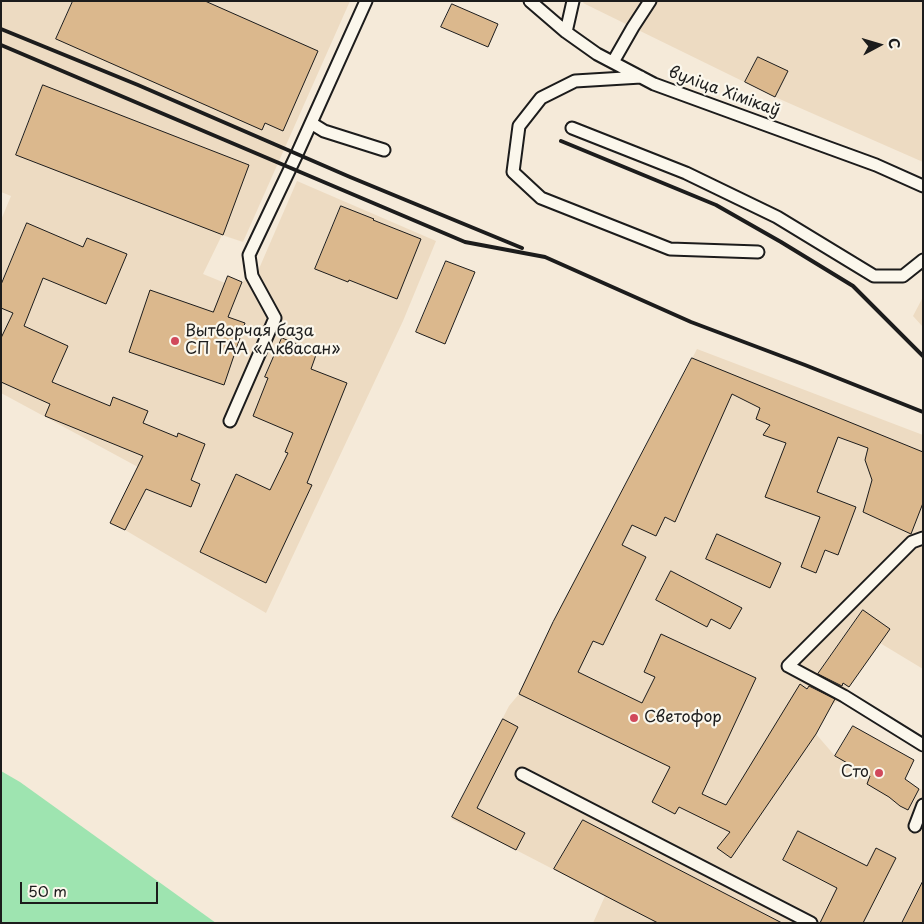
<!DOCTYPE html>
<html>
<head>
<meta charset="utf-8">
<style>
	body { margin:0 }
	#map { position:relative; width:924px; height:924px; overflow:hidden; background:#f5ead9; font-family:"Playpen Sans",sans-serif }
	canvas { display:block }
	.frame { position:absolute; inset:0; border:2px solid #1c1c1c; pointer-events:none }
	.north { position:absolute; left:854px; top:20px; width:50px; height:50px; -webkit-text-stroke:4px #fbf7ec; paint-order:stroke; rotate:84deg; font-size:14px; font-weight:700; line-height:20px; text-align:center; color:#1c1c1c }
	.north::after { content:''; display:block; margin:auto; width:18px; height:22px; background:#1c1c1c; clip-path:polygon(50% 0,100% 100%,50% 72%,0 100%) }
	.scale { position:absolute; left:20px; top:882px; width:138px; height:22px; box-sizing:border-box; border:2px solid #1c1c1c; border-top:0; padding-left:6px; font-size:15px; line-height:18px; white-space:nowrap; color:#1c1c1c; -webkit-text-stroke:4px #fbf7ec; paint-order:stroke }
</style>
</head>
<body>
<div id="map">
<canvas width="924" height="924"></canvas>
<div class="frame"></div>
<div class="north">С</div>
<div class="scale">50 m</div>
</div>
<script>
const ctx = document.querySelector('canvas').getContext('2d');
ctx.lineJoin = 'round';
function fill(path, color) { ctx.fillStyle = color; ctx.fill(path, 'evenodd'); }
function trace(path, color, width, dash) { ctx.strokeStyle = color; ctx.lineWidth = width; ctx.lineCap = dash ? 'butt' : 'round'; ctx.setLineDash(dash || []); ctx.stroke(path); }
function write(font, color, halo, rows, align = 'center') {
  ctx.font = font + ' "Playpen Sans",sans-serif'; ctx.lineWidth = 4.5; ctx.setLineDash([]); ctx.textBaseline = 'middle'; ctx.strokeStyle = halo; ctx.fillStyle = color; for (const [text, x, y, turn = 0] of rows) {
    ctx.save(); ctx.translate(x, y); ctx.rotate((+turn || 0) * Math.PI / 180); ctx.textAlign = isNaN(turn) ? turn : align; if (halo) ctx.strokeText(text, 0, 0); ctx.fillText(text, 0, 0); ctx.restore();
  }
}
fill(new Path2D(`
	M1 1H350L243 242 222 235 203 274 225 283 228 276 242 282 258 271 297 181 436 241 403 321 266 613 125 530 110 523 138 467 1 393V220L11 196 1 192Z
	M584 1H923V162L775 97 583 3Z
	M923 297V327L913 316Z
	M697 349 923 435V669L880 643 849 687 844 696 831 706 816 734 835 756 853 726 914 760 905 779 923 791V923H593L605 896 516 850 451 819 509 706 519 694 553 622Z`), '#eddbc2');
fill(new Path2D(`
	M1 771 20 782 216 923H1Z`), '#9ee4b0');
const building = new Path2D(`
	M73 1H205L318 51 283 131 265 123 262 130 56 39Z
	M452 4 498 24 488 47 441 27Z
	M758 57 788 71 775 97 745 82Z
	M43 85 249 165 223 235 16 155Z
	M341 206 374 219 373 220 421 239 397 299 349 280 348 282 315 269Z
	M27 223 83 247 87 238 127 254 106 304 43 278 24 326 68 346 52 382 110 406 113 397 148 411 143 423 177 437 178 433 205 444 191 480 200 484 191 507 146 489 125 530 110 523 143 456 45 416 50 404 1 382V338L13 313 1 308V285Z
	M446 261 475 272 445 344 416 332Z
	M228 276 242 282 228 317 245 323 224 385 129 352 150 290 213 312Z
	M282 338 317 352 311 369 347 383 307 483 312 485 266 583 200 552 236 474 270 490 288 453 285 452 293 433 253 416 268 378 265 377Z
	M692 358 923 452V503L911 534 863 512 872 480 865 460 868 448 838 437 817 492 856 507 838 555 825 550 816 573 801 567 820 517 765 497 786 443 763 435 770 425 756 419 760 408 732 394 675 522 665 517 656 536 632 525 622 545 646 557 603 645 593 641 578 672 642 703 655 677 644 672 661 634 756 678 702 794 726 805 800 684 807 689 809 686 835 699 816 734 731 858 717 848 730 832 679 807 675 814 652 802 670 767 519 694 553 622Z
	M717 534 781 563 770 588 706 559Z
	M671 571 742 608 730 629 711 619 707 627 656 600Z
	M863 610 890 629 849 687 843 683 842 686 818 674Z
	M503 719 518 727 477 808 525 833 516 850 452 817Z
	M853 726 914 760 905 779 919 789 908 810 900 806 889 797 867 784 870 776 835 756Z
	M583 820 782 923H658L623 905 554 869Z
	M798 831 867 866 876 848 896 858 863 923H820L837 888 783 860Z
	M923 881V923H902Z`);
fill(building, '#dbb88d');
trace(building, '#1c1c1c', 1);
const service = new Path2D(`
	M530 1 566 32 597 54 654 84 876 165 923 186
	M566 32 573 1
	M613 62 633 27 650 1
	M641 77 575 81 541 98 519 126 513 172 541 198 670 249 758 252
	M311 123 324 131 384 150
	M572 128 686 173 777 217 874 276H903L923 260
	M230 421 275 318 252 276 249 255 297 154 366 1
	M923 538 912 542 788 666 844 696 923 745
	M522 774 811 923
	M915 826 923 805`);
trace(service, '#1c1c1c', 15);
trace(service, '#fbf7ec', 11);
trace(new Path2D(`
	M1 29 138 85 350 177 522 248
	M1 45 465 242 545 257 691 322 805 365 923 412
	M561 141 716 205 781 242 853 286 923 356`), '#1c1c1c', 4);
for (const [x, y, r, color] of [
	[175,341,5,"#d1495b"],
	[634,718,5,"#d1495b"],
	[879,773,5,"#d1495b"]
]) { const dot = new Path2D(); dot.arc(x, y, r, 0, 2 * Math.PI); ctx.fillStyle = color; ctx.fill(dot); trace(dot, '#fbf7ec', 2); }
write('16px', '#1c1c1c', '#fbf7ec', [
	["вуліца Хімікаў",724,92,20]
]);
write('16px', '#1c1c1c', '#fbf7ec', [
	["Вытворчая база",185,332],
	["СП ТАА «Аквасан»",185,350],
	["Светофор",644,718],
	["Сто",869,773,"right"]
], 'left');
</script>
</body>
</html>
